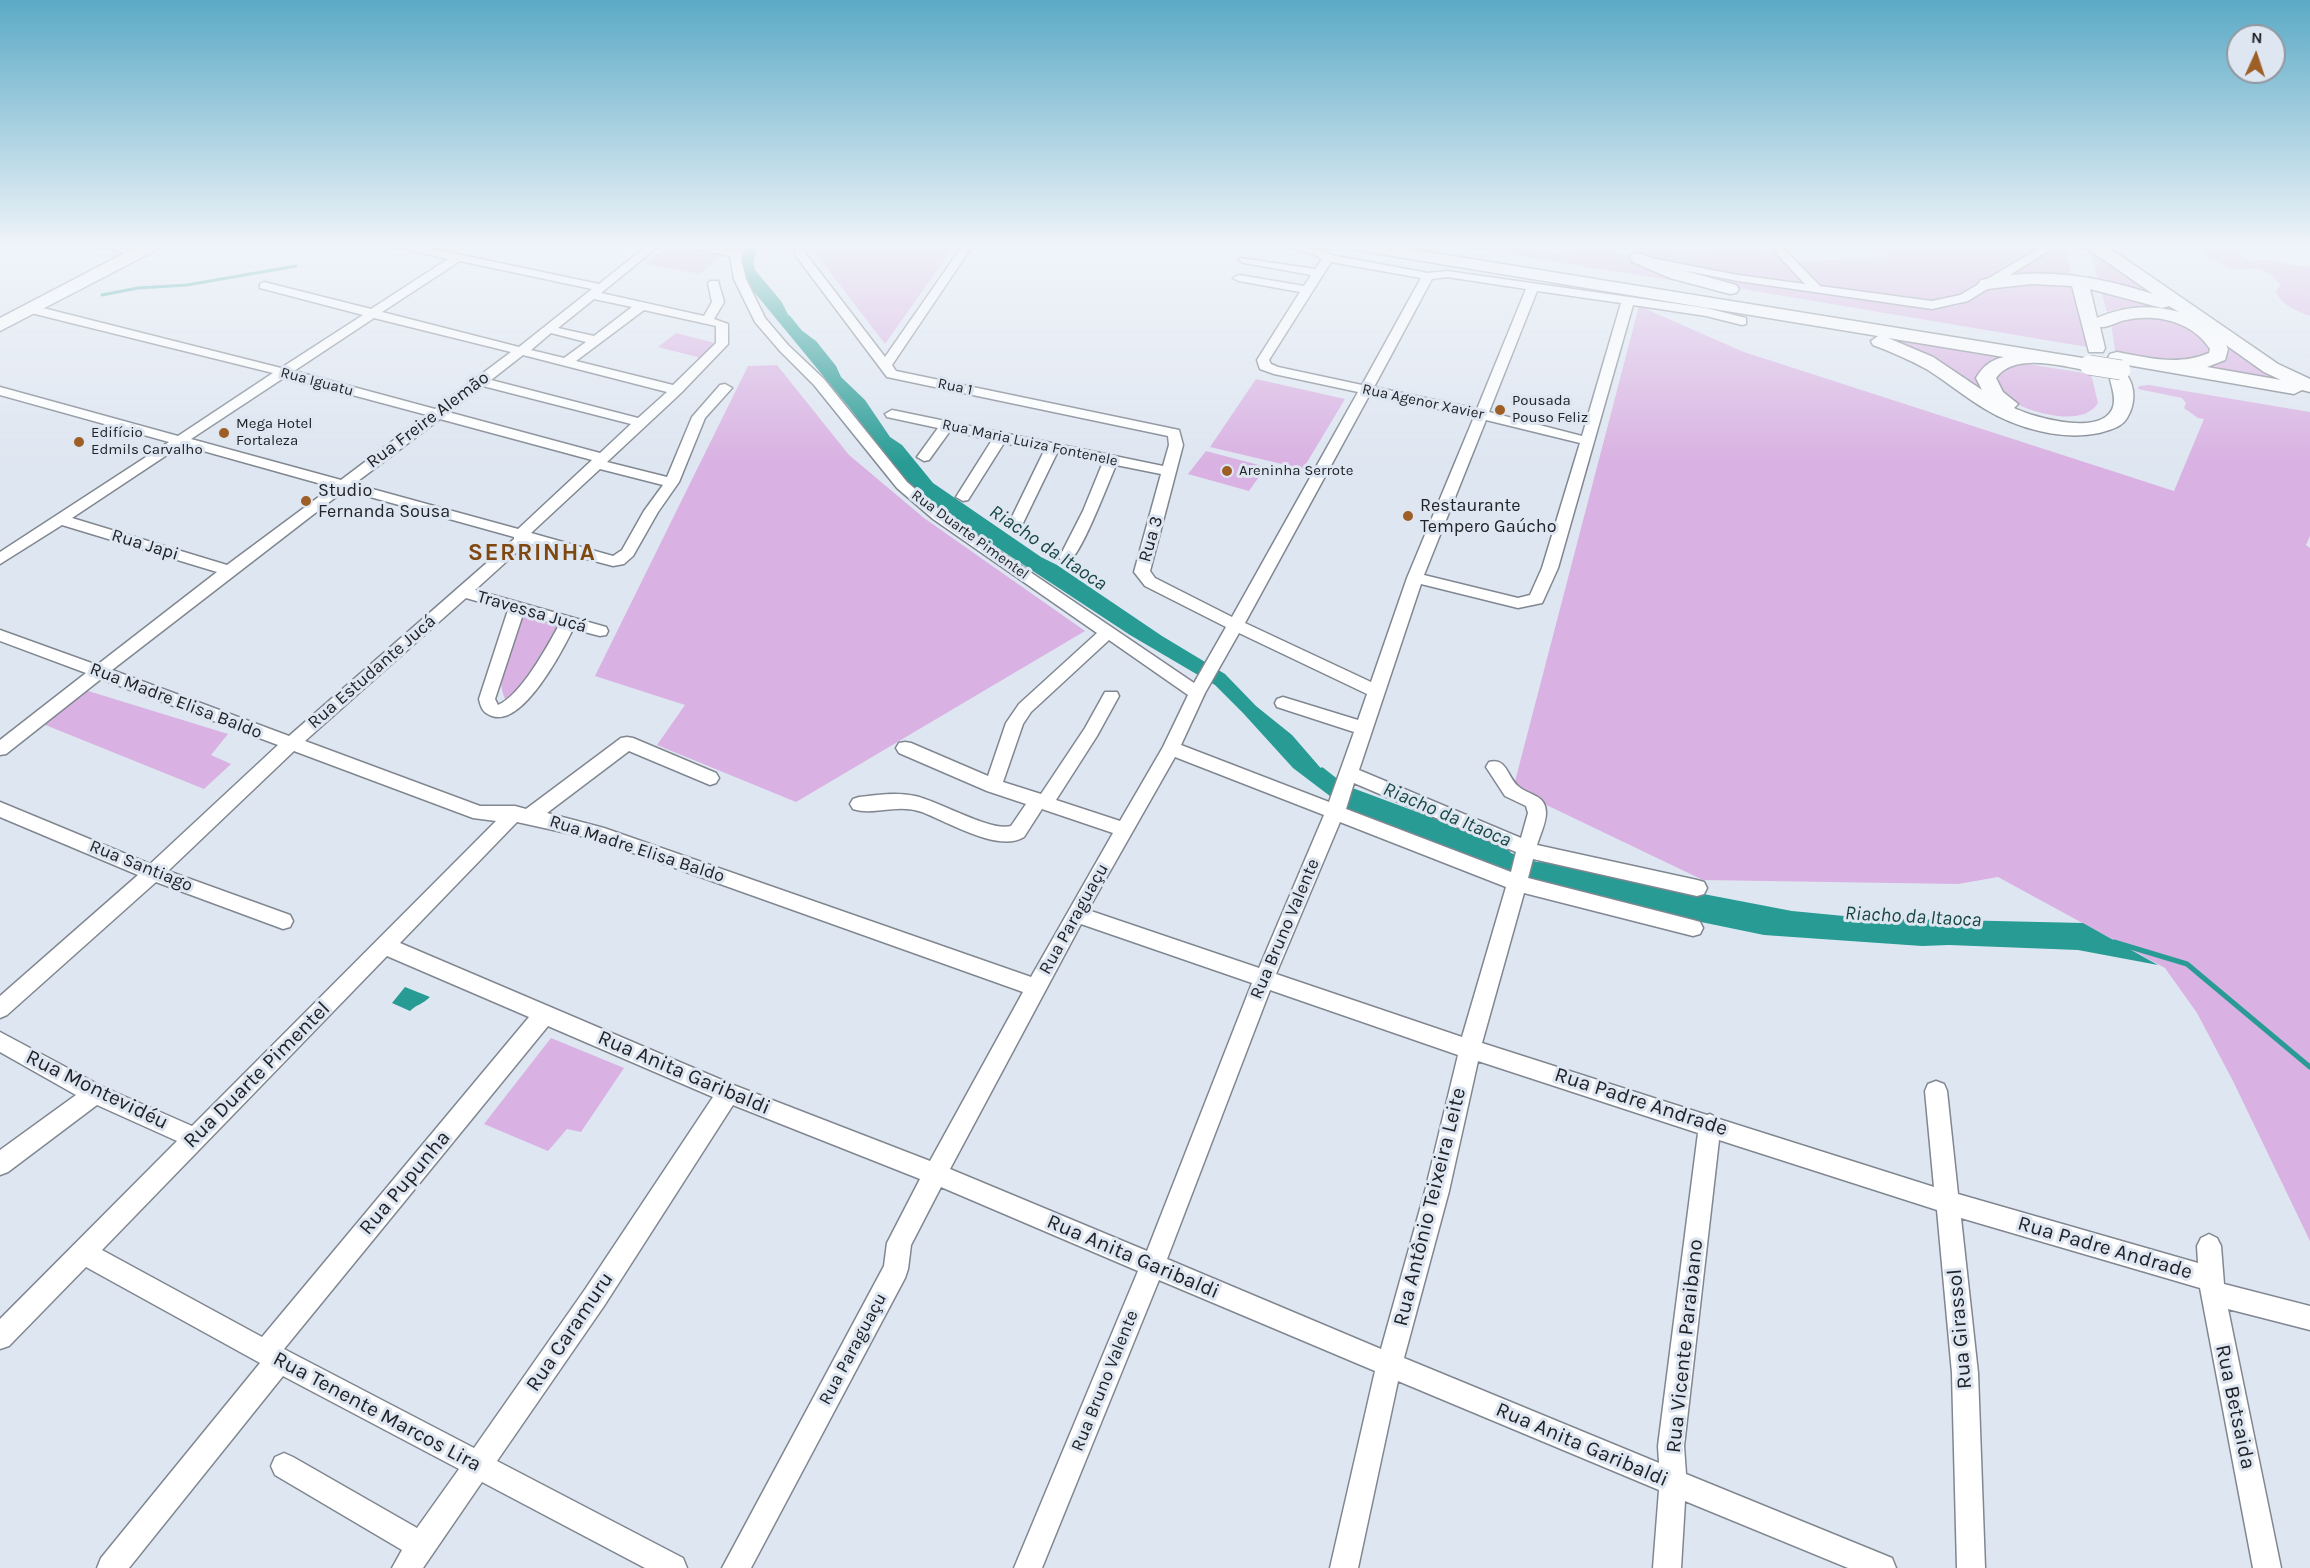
<!DOCTYPE html>
<html>
<head>
<meta charset="utf-8">
<style>
	body { margin:0 }
	#map { position:relative; width:2310px; height:1568px; overflow:hidden; background:#dee6f1; font-family:Karla,sans-serif }
	canvas { display:block }
	.north { position:absolute; left:2226px; top:24px; width:60px; height:60px; box-sizing:border-box; background:#dee6f1; border:2px solid #9298a0; border-radius:50%; rotate:3deg; font-size:16px; font-weight:700; line-height:24px; text-align:center; color:#202327 }
	.north::after { content:''; display:block; margin:auto; width:21px; height:27px; background:#9e5f26; clip-path:polygon(50% 0,100% 100%,50% 72%,0 100%) }
</style>
</head>
<body>
<div id="map">
<canvas width="2310" height="1568"></canvas>
<div class="north">N</div>
</div>
<script>
const ctx = document.querySelector('canvas').getContext('2d');
ctx.lineJoin = 'round';
function fill(path, color) { ctx.fillStyle = color; ctx.fill(path, 'evenodd'); }
function trace(path, color, width, dash) { ctx.strokeStyle = color; ctx.lineWidth = width; ctx.lineCap = dash ? 'butt' : 'round'; ctx.setLineDash(dash || []); ctx.stroke(path); }
function write(font, color, halo, rows, align = 'center') {
  ctx.font = font + ' Karla,sans-serif'; ctx.lineWidth = 6; ctx.setLineDash([]); ctx.textBaseline = 'middle'; ctx.strokeStyle = halo; ctx.fillStyle = color; for (const [text, x, y, turn = 0] of rows) {
    ctx.save(); ctx.translate(x, y); ctx.rotate((+turn || 0) * Math.PI / 180); ctx.textAlign = isNaN(turn) ? turn : align; if (halo) ctx.strokeText(text, 0, 0); ctx.fillText(text, 0, 0); ctx.restore();
  }
}
fill(new Path2D(`
	M809 245H955L885 344Z
	M1451 245H1502L1560 254 1561 252C1580 254 1587 245 1603 245L1678 280 1675 281Z
	M1622 245H1648L1682 252 1760 249 1779 256 1804 280 1803 284C1741 275 1678 272 1622 245Z
	M1873 245 1910 249 1926 245H2042L1949 300 1938 302 1834 289 1821 285 1798 262 1886 257Z
	M2060 245H2065L2072 279 2006 278Z
	M2088 245 2176 306 2099 283Z
	M2200 245H2233L2242 257 2253 262C2264 255 2294 267 2310 267V316C2297 311 2280 305 2276 291L2280 285C2275 277 2263 267 2253 268 2247 269 2242 271 2234 269 2224 267 2218 262 2208 259Z
	M668 246 722 256 700 274 645 264Z
	M1679 270 1927 308 1956 306 1987 290 2004 285 2019 282 2074 284 2087 347 1748 290 1709 282Z
	M2100 288 2162 306 2200 323 2286 380 2206 366C2216 365 2221 363 2226 354 2223 315 2136 301 2107 312Z
	M1639 306 1744 352 2174 491 2204 419 2198 418 2184 408 2186 403 2182 398 2138 389 2139 386 2149 385 2310 412V536L2306 545 2310 548V1241L2233 1081 2197 1013 2165 968 1998 877 1958 884 1703 880 1513 789Z
	M2118 317H2165L2204 335 2211 352C2191 370 2140 356 2115 351L2111 322Z
	M676 333 719 344 701 358 658 347Z
	M1889 339 2003 358 1984 366 1981 371 1991 395Z
	M2021 363 2091 374 2098 403C2083 429 2026 412 2007 398 2002 394 1998 389 1994 384 1999 366 2004 367 2021 363Z
	M777 365 849 455 924 518 1085 631 796 802 657 745 685 705 595 676 748 366Z
	M1256 379 1345 399 1303 469 1210 447Z
	M1206 451 1266 467 1249 491 1188 474Z
	M521 615 564 627 539 666 506 701C492 671 510 644 521 615Z
	M85 690 228 734 211 755 231 764 204 789 43 724Z
	M551 1038 624 1068 581 1132 567 1129 548 1151 484 1124Z`), '#d9b1e2');
fill(new Path2D(`
	M745 245H759L753 261 755 270 781 301 793 324 816 341 836 366 841 377 865 400 890 437 902 445 933 483 1041 557 1057 565 1162 636 1225 674 1256 706 1292 735 1331 780 1503 844 1511 853 1537 862 1559 863 1646 883 1792 911 1865 918 2083 923 2158 965 2078 950 1949 945 1922 946 1764 935 1575 896 1355 815 1293 768 1243 713 1215 685 1130 635 922 498 896 469 848 406 745 281 740 257Z
	M405 987 430 997C422 1005 417 1004 410 1011L392 1003Z`), '#279b94');
trace(new Path2D(`
	M102 295 138 288 187 285 296 266
	M789 317 801 332`), '#279b94', 3);
trace(new Path2D(`
	M1322 770 1341 785
	M2114 942 2187 964 2310 1067`), '#279b94', 5);
const street = new Path2D(`
	M99 245H117L143 253 137 256 101 247Z
	M395 245H414L599 284 648 245H660L601 293 704 316 712 302 708 283 710 281H718L724 302 714 319 728 324V344L681 393 607 462 667 477 692 417 720 385 725 384 732 388 705 418 679 482 658 512 633 556 624 564 613 566 527 543 475 590 606 627 608 631 606 635 600 636 573 629C562 651 523 727 492 716 483 713 481 708 479 699L508 610 466 598 305 741 480 806H515L526 809 621 738 627 737 633 738 716 773 719 778 716 783 710 785 629 751 547 813 604 828 1031 977 1113 833 1042 809 1024 837C999 853 948 822 922 812 896 803 874 816 853 809L850 804 853 799 859 797C878 795 896 792 915 796 939 801 990 832 1011 826L1026 804 987 791 899 753 896 748 899 743 905 742 911 743 988 776 1006 723 1019 704 1097 633 933 519 897 488 814 385 780 351 755 322 734 279 730 256 686 247 685 245H705L733 250 735 245H745L741 259 746 279 765 318 788 345 824 379 907 482 943 513 1194 683 1226 627 1145 586 1134 572 1161 474 1116 465C1109 481 1080 559 1067 563L1059 558 1083 511 1103 462 1057 453 1023 523 1016 528 1009 523 1044 451 1004 443 968 500 963 501 956 497 992 440 950 431 929 460 924 461 917 457 938 428 887 417 885 414 892 410 1163 466 1169 445 1168 436 887 377 796 256 793 245H803L806 254 885 357 963 245H973L892 365 896 371 1179 430 1183 445 1150 571 1155 578 1232 617 1358 392 1274 374 1260 369 1257 360 1300 292 1239 281 1233 278 1239 275 1304 286 1311 275 1244 263 1238 260 1240 258 1315 269 1322 259 1313 254 1286 247 1284 245C1301 244 1317 246 1331 255L1428 273 1447 271 1706 308 1746 318V324L1742 325 1706 316 1633 305 1558 568 1544 599 1542 603 1518 608 1421 584 1359 770 1521 838 1528 813 1526 806 1505 796 1486 767 1489 762C1507 757 1507 777 1518 786 1529 796 1546 794 1546 813 1546 823 1540 835 1537 845L1697 880 1704 882 1707 888 1704 894 1697 896 1533 859 1528 878 1693 920 1700 922 1703 928 1700 934 1693 936 1524 893 1482 1043 1707 1115 1710 1114 1719 1119 1934 1187 1925 1091 1928 1084 1936 1081 1944 1084 1947 1091 1958 1194 2198 1263 2197 1246 2201 1238 2209 1234 2217 1238 2221 1246 2224 1284 2310 1306V1330L2228 1309 2281 1568H2253L2200 1288 1961 1218 1978 1373 1985 1568H1957L1952 1373 1937 1210 1719 1140 1684 1446 1686 1474 1892 1558 1896 1568H1848L1685 1501 1681 1568H1653L1659 1490 1398 1381 1358 1568H1330L1375 1371 1159 1280 1042 1568H1014L1138 1271 941 1187 911 1245 908 1269 905 1278 751 1568H722L884 1266 887 1243 920 1179 733 1105 604 1306 497 1461 683 1558 687 1568H645L482 1482 423 1568H392L402 1550 275 1475 271 1466 275 1457 284 1453 293 1457 417 1528 459 1469 283 1376 129 1568H97L101 1558 260 1363 86 1267 9 1346 0 1349V1319L177 1141 97 1105 8 1172 0 1175V1150L76 1095 0 1052V1032L103 1087 192 1126 496 821 473 818 294 751 168 871 290 915 293 921 290 927 283 929 156 882 7 1015 0 1018V996L138 875 0 817V802L150 864 278 745 101 679 6 754 0 755V740L86 673 0 641V630L97 665 217 572 62 525 0 564V552L169 442 0 395V387L178 436 273 373 27 312V306L31 305 281 368 363 315 260 288V284L264 282 371 309 448 259 396 247ZM460 261 592 289 519 347 382 312ZM1331 262 1421 278 1362 385 1278 367 1271 364 1269 360ZM1447 277 1526 289 1477 409 1374 387 1432 279ZM1537 291 1621 303 1582 436 1489 412ZM594 299 632 307 594 336 558 328ZM644 310 716 326V343L673 385 576 361ZM374 318 511 352 435 409 294 371ZM551 333 586 342 564 358 531 350ZM523 355 667 392 638 418 491 380ZM285 377 427 415 341 480 191 439ZM483 386 631 424 600 453 448 412ZM1370 394 1474 417 1407 578 1371 682 1245 623ZM440 419 592 460 518 529 354 484ZM1486 420 1580 443 1542 568 1530 595 1518 598 1424 575ZM182 445 332 487 227 565 72 518ZM600 469 663 485 644 511 622 550 613 556 531 533ZM345 490 514 537V539L289 736 112 670ZM523 614 559 625C547 647 521 695 498 705L495 699ZM1239 633 1367 694 1358 720 1283 697 1277 699 1275 703 1277 707 1354 732 1329 802 1181 745 1205 693ZM1109 640 1188 695 1163 747 1120 821 1056 800 1097 736 1119 696 1117 692H1105L1085 728 1041 794 1003 782 1023 724 1031 712ZM1175 757 1324 815 1259 968 1088 910ZM1354 783 1516 852 1511 872 1346 809ZM517 822 594 839 1023 992 930 1161 736 1086 400 943ZM1340 822 1506 887 1462 1037 1276 974ZM1081 924 1252 983 1147 1251 950 1169ZM387 956 529 1017 262 1337 102 1250ZM1270 990 1458 1055 1425 1191 1381 1349 1167 1259ZM548 1026 713 1097 586 1288 474 1448 284 1349ZM1478 1061 1698 1133 1658 1446 1659 1463 1404 1358 1449 1191Z
	M2045 245H2058L1968 301 1932 309 1738 281 1651 264 1645 261 1651 258 1738 275 1805 284 1773 250 1779 247 1783 248 1820 286 1932 301 1960 295Z`);
const primary = new Path2D(`
	M140 245H160L158 249 0 331V318Z
	M1348 245H1385L2089 359 2096 361 2099 365 2096 369 2089 371C2063 366 2014 352 1996 378L2003 392 2018 404 2014 408C2035 418 2103 437 2113 407 2116 398 2112 388 2110 379L2113 375H2127C2136 388 2135 405 2127 418 2121 428 2109 430 2099 433 2062 441 2016 428 1985 409 1965 397 1947 382 1928 370 1910 360 1892 352 1873 345L1871 341 1878 336 1356 250 1350 249ZM1888 338 2004 357C1991 360 1983 366 1976 378L1982 390 1933 357Z
	M2086 245H2105L2278 364 2310 379V392L2302 390 2294 394 2110 362 2108 358 2110 354 2117 352C2149 358 2178 366 2209 353L2210 349C2193 322 2157 313 2126 320 2117 321 2109 328 2100 327L2105 348 2103 352H2089L2072 286 2031 284 1987 289 1981 288 1978 284 1981 280C2038 266 2098 276 2153 294L2088 249ZM2090 289 2162 308 2169 306 2179 312C2151 304 2124 306 2097 318ZM2226 345 2264 372 2281 380 2207 367 2225 360 2228 349Z
	M1639 253 1682 270 1736 285 1739 289 1736 293 1730 294 1670 278 1633 262 1630 258 1633 254Z`);
trace(street, '#808790', 3);
trace(primary, '#808790', 3);
fill(street, '#fff');
fill(primary, '#fff');
const primaryBridge = new Path2D(`
	M2089 365 2121 370`);
trace(primaryBridge, '#808790', 21, []);
trace(primaryBridge, '#fff', 19);
const sky = ctx.createLinearGradient(0, 0, 0, 464);
sky.addColorStop(0, '#5baac6');
sky.addColorStop(0.53, '#f0f4f9');
sky.addColorStop(1, '#f0f4f900');
ctx.fillStyle = sky;
ctx.fillRect(0, 0, 2310, 464);
for (const [x, y, r, color] of [
	[1500,410,6,"#9e5f26"],
	[224,433,6,"#9e5f26"],
	[79,442,6,"#9e5f26"],
	[1227,471,6,"#9e5f26"],
	[306,501,6,"#9e5f26"],
	[1408,516,6,"#9e5f26"]
]) { const dot = new Path2D(); dot.arc(x, y, r, 0, 2 * Math.PI); ctx.fillStyle = color; ctx.fill(dot); trace(dot, '#dee6f1', 2); }
write('15px', '#202327', '#dee6f1', [
	["Rua Iguatu",317,382,15],
	["Rua 1",955,387,12],
	["Rua Agenor Xavier",1423,402,12],
	["Rua Maria Luiza Fontenele",1030,443,12],
	["Rua Duarte Pimentel",970,535,36]
]);
write('15px', '#202327', '#dee6f1', [
	["Pousada",1512,401],
	["Pouso Feliz",1512,418],
	["Mega Hotel",236,424],
	["Fortaleza",236,441],
	["Edifício",91,433],
	["Edmils Carvalho",91,450],
	["Areninha Serrote",1239,471]
], 'left');
write('18px', '#202327', '#dee6f1', [
	["Rua Freire Alemão",428,420,-37],
	["Rua 3",1151,539,-74],
	["Rua Japi",145,545,17],
	["Travessa Jucá",532,612,16],
	["Rua Estudante Jucá",372,672,-41],
	["Rua Madre Elisa Baldo",176,701,21],
	["Rua Madre Elisa Baldo",637,849,18],
	["Rua Santiago",141,866,22],
	["Rua Paraguaçu",1074,919,-61],
	["Rua Bruno Valente",1285,929,-67],
	["Rua Paraguaçu",853,1349,-62],
	["Rua Bruno Valente",1105,1381,-68]
]);
write('18px', '#202327', '#dee6f1', [
	["Studio",318,491],
	["Fernanda Sousa",318,512],
	["Restaurante",1420,506],
	["Tempero Gaúcho",1420,527]
], 'left');
write('italic 20px', '#184844', '#dee6f1', [
	["Riacho da Itaoca",1048,548,34],
	["Riacho da Itaoca",1447,815,23],
	["Riacho da Itaoca",1913,917,3]
]);
write('21px', '#202327', '#dee6f1', [
	["Rua Anita Garibaldi",684,1073,23],
	["Rua Duarte Pimentel",257,1075,-45],
	["Rua Montevidéu",97,1090,26],
	["Rua Padre Andrade",1641,1102,18],
	["Rua Pupunha",405,1183,-50],
	["Rua Antônio Teixeira Leite",1430,1207,-76],
	["Rua Padre Andrade",2105,1248,16],
	["Rua Anita Garibaldi",1133,1257,23],
	["Rua Girassol",1960,1329,-95],
	["Rua Caramuru",570,1332,-56],
	["Rua Vicente Paraibano",1685,1346,-84],
	["Rua Betsaida",2235,1407,78],
	["Rua Tenente Marcos Lira",377,1412,28],
	["Rua Anita Garibaldi",1582,1445,23]
]);
ctx.letterSpacing = '1.5px';
write('bold 24px', '#804811', '#dee6f1', [
	["SERRINHA",532,553]
]);
ctx.letterSpacing = '0px';
</script>
</body>
</html>
